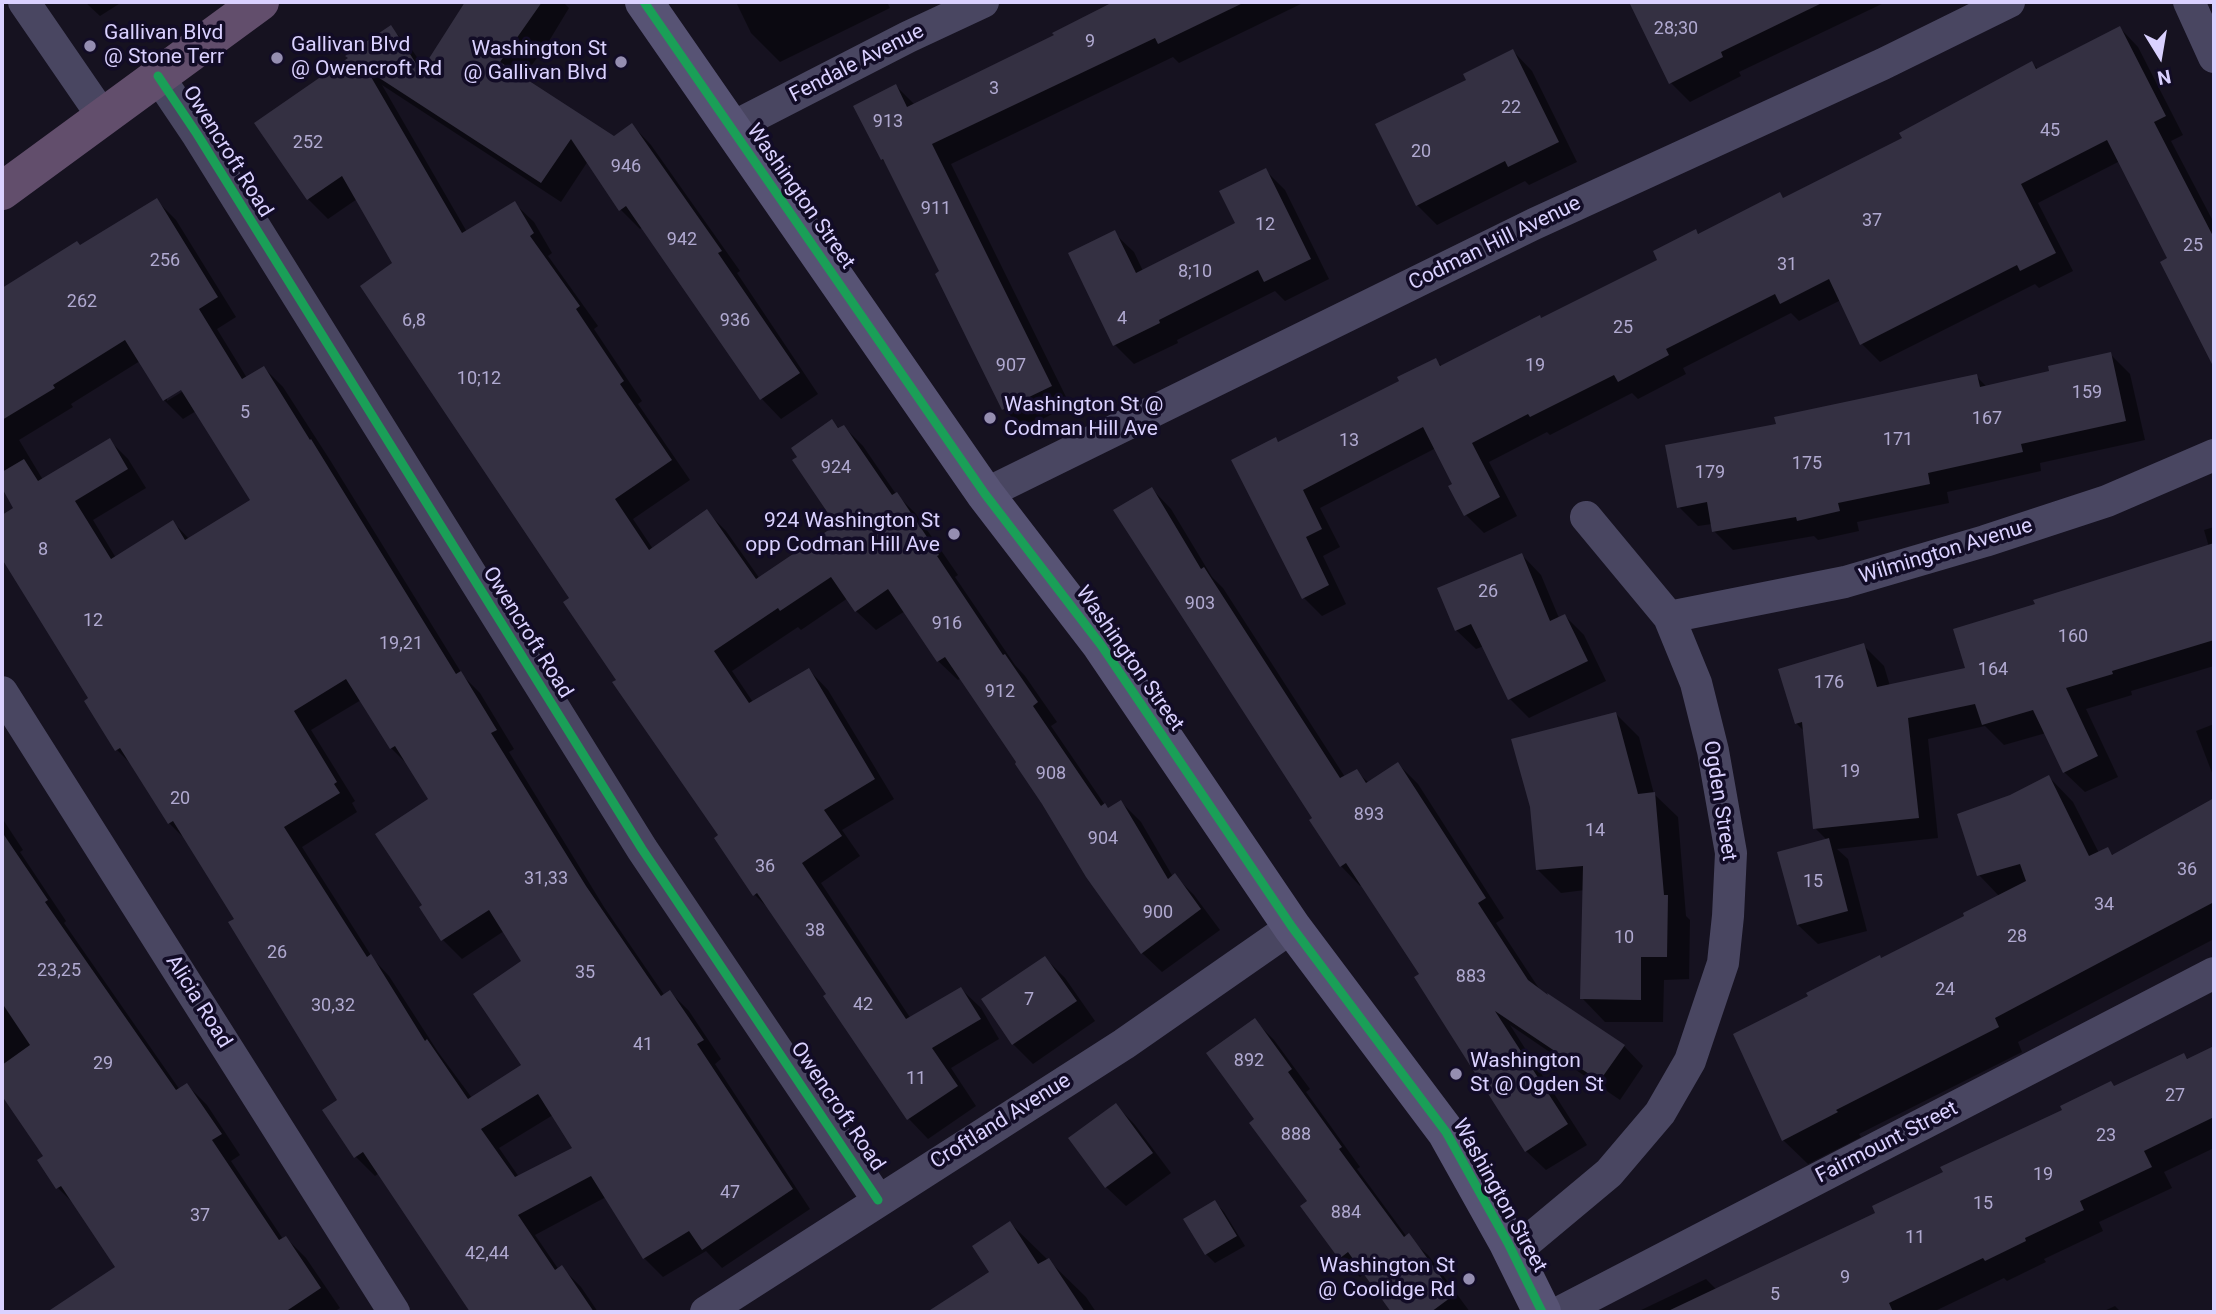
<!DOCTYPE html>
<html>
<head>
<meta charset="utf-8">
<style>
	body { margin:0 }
	#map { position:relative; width:2216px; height:1314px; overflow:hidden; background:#161220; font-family:Roboto,sans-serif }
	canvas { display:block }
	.frame { position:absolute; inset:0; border:4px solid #dad1ff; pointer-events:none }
	.north { position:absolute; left:2125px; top:21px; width:70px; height:70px; -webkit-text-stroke:5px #120c26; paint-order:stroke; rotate:169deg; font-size:19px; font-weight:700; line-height:28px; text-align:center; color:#dad1ff }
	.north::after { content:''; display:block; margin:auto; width:24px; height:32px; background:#dad1ff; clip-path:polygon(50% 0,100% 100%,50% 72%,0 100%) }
</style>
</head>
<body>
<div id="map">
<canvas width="2216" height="1314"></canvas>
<div class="frame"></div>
<div class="north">N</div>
</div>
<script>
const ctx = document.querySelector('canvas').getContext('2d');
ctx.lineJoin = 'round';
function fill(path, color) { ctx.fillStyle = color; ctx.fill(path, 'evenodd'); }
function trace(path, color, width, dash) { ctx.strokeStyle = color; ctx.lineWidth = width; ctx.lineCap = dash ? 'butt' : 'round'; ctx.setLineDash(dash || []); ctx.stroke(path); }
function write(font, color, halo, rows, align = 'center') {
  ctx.font = font + ' Roboto,sans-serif'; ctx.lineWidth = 7; ctx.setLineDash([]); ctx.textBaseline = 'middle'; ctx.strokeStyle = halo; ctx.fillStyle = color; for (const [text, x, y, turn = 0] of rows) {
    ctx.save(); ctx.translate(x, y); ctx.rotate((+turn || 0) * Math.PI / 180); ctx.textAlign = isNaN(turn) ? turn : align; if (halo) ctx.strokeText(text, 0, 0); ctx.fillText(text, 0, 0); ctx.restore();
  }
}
fill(new Path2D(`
	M85 2H122L100 16Z
	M468 2H563L569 8 546 46 522 78 614 138 632 125 651 145 740 271 737 273 818 394 781 419 762 399 643 227 640 229 620 209 588 161 561 202 382 85 467 232 514 203 534 222 552 253 548 256 598 326 594 329 642 401 638 404 690 480 633 519 653 549 706 511 726 531 760 579 839 525 832 421 840 429 844 427 863 446 896 494 916 514 958 575 955 577 1015 665 1025 676 1057 722 1051 726 1105 805 1109 810 1121 802 1141 822 1173 877 1175 876 1194 895 1220 930 1162 972 1142 953 961 678 958 680 938 661 905 611 876 630 856 611 848 598 801 630 798 627 732 671 753 702 809 670 828 690 894 799 842 830 860 856 821 883 911 1019 961 989 981 1008 999 1039 951 1068 976 1106 928 1139 909 1119 825 996 829 994 772 912 755 895 721 835 618 680 572 599 395 264 357 199 328 219 308 199 350 59 390 27 410 47 425 69Z
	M736 2H887L890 8 780 62 751 33Z
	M1125 2H1305L1179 63 1173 57 951 164 1070 405 1023 429 1004 409 937 274 942 272 888 166 882 159 896 86 915 105Z
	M1631 2H1886L1739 72 1741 76 1690 102 1671 83Z
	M2120 28 2138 47 2183 135 2171 141 2214 223V364L2162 263 2169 259 2120 161 2038 203 2073 271 2039 288 2035 284 1880 362 1862 344 1841 300 1799 321 1791 313 1683 368 1686 374 1638 399 1632 393 1550 435 1547 432 1489 462 1517 516 1484 533 1465 514 1454 485 1436 448 1320 508 1340 547 1323 556 1346 604 1322 616 1304 598 1275 439 1280 443 1402 382 1435 360 1442 366 1541 320 1659 260 1696 231 1700 235 1779 194 1784 199 1905 139 2032 63 2039 70Z
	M1513 51 1532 71 1577 162 1529 185 1525 181 1437 225 1417 205 1468 81Z
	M1265 170 1285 190 1329 279 1285 301 1275 291 1177 340 1178 343 1134 364 1115 345 1114 233 1134 252 1143 271 1237 224Z
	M157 201 176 220 236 317 217 329 247 378 264 368 283 387 330 460 464 677 480 693 514 749 509 752 604 907 665 996 670 992 689 1011 721 1059 715 1064 810 1209 722 1268 706 1251 663 1277 644 1258 606 1197 535 1235 559 1270 562 1268 581 1287 598 1312H474L379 1173 375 1176 356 1157 325 1111 340 1101 236 919 188 842 169 823 134 767 117 750 91 699 2 555V517L16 508 2 485V302L37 279 81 247ZM140 361 164 400 183 419 196 411 252 501 190 540 173 522 116 558 93 520 146 488 128 459 109 440 43 480 19 440 73 407 71 404ZM188 384 190 387 167 401V397ZM361 700 391 748 410 767 430 799 424 905 421 907 443 940 462 959 504 931 523 962 524 1065 472 1098 438 1052 389 976 374 960 302 847 357 812 352 803 355 801 311 730ZM553 1115 574 1149 519 1177 499 1148Z
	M2110 354 2130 374 2145 440 2040 463 2041 471 1947 492 1949 503 1857 522 1859 531 1818 540 1814 536 1733 550 1714 531 1712 524 1698 526 1679 507 1778 426 1976 376 1987 387 2051 373Z
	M1152 489 1171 509 1212 577 1223 588 1345 777 1356 771 1369 783 1398 764 1418 784 1504 918 1496 923 1542 993 1624 1046 1643 1066 1620 1100 1510 1025 1587 1145 1546 1170 1526 1151 1421 974 1362 884 1360 886 1341 866 1315 818Z
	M2214 527V666L2131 691 2132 695 2086 709 2118 777 2085 792 2064 772 2046 733 2004 745 1985 726 1928 739 1938 838 1837 849 1848 859 1867 931 1818 944 1798 925 1827 840 1815 828 1805 732 1796 723 1863 645 1884 666 1890 686 1967 670 2037 606 2209 547 2204 530Z
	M1522 555 1541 575 1559 618 1565 616 1584 635 1606 681 1529 718 1510 699 1484 646 1476 649 1456 630Z
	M1616 714 1639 737 1654 794 1678 817 1686 916 1690 920 1689 979 1664 980 1663 1022H1605L1582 998 1585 890 1561 893 1537 869Z
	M2214 724V778L2196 731Z
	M2049 777 2073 802 2099 853 2107 849 2114 856 2214 800V939L2018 1042 2022 1052 1859 1134 1861 1137 1808 1164 1783 1140 1882 960 1967 917 1999 896 1979 875 2011 796Z
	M2 818 23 850 20 852 66 921 64 923 180 1090 187 1085 207 1105 240 1155 231 1161 283 1239 286 1238 306 1258 340 1308 334 1312H50L118 1267 78 1208 58 1188 40 1161 46 1157 2 1093Z
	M1045 958 1065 978 1095 1021 1033 1064 1013 1044 984 1000Z
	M1254 1020 1274 1040 1310 1089 1306 1092 1360 1167 1357 1169 1407 1237 1428 1255 1470 1312H1393L1365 1273 1360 1277 1340 1258 1309 1202 1257 1119Z
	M2214 1048V1148L2164 1172 2172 1188 2099 1222 2103 1231 2044 1259 2046 1262 2007 1281 2004 1278 1933 1312H1637L1706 1279 1717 1290 1877 1213 2115 1088 2184 1055 2189 1060Z
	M1116 1105 1135 1125 1171 1173 1126 1206 1106 1187Z
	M1215 1202 1224 1212 1245 1246 1215 1263 1206 1254Z
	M1010 1223 1086 1297 1096 1312H930L991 1272Z
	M2115 1306 2121 1312H2102Z`), '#0007');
fill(new Path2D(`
	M465 2H542L500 62 614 136 632 123 722 251 718 253 800 373 760 400 626 206 619 211 571 139 541 183 367 70 462 233 515 201 534 233 530 236 580 306 576 309 624 381 620 384 672 460 615 499 649 550 707 509 756 579 836 525 792 460 797 457 791 448 832 419 838 428 844 425 892 495 897 492 939 555 937 556 1003 655 1005 654 1038 702 1033 706 1101 806 1105 803 1108 808 1121 800 1168 879 1175 873 1201 909 1141 954 1086 877 1042 804 1015 764 1016 762 945 657 937 662 888 589 855 612 831 577 780 611 778 608 714 651 749 703 809 668 875 779 824 810 842 836 802 863 906 1019 961 987 981 1019 932 1048 958 1086 907 1120 823 996 826 994 757 893 753 896 714 838 718 835 612 682 616 680 563 602 569 598 360 286 392 263 342 176 307 200 254 123 348 58 345 56 391 25 421 71Z
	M1113 2H1245L1158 44 1155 38 932 144 1052 386 1002 410 935 274 939 271 883 159 881 160 853 106 896 84 907 107 1054 35 1052 33Z
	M1629 2H1824L1721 52 1723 57 1669 84Z
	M2120 26 2166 116 2154 122 2214 238V368L2160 262 2167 258 2107 140 2021 184 2056 253 2020 271 2017 265 1860 345 1829 279 1780 304 1775 294 1666 349 1669 355 1618 382 1614 375 1530 417 1528 414 1472 443 1500 497 1464 516 1448 486 1452 484 1423 427 1303 490 1322 529 1306 537 1329 585 1302 599 1231 460 1276 437 1278 442 1399 381 1397 377 1436 358 1440 366 1540 315 1541 318 1657 260 1653 251 1696 229 1698 234 1780 192 1783 198 1902 138 1899 133 2032 61 2036 69Z
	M1513 49 1559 142 1508 167 1505 161 1416 206 1375 124 1466 80 1463 74Z
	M1266 168 1311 259 1264 282 1258 270 1159 320 1160 323 1113 346 1068 253 1115 230 1136 273 1235 223 1219 191Z
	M157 198 218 297 199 309 242 379 264 366 310 440 311 439 456 674 461 671 497 730 491 733 586 886 661 996 670 990 704 1040 697 1044 793 1189 702 1250 689 1231 643 1259 591 1176 518 1215 555 1270 562 1265 594 1312H470L363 1152 354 1158 322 1110 337 1100 228 922 234 919 173 821 168 824 120 748 115 751 84 701 88 698 2 559V515L13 508 2 488V472L24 459 38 481 110 438 128 469 75 501 111 559 173 520 185 540 250 500 181 390 163 401 125 340 53 385 55 388 2 420V288L77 241 80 245ZM346 679 390 749 395 746 428 799 375 834 422 905 419 907 441 941 489 910 521 961 473 994 521 1065 468 1099 427 1039 425 1041 371 954 367 957 284 827 340 793 334 784 337 782 294 711ZM538 1094 572 1148 515 1177 481 1129Z
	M2111 352 2126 421 2021 444 2023 452 1928 473 1930 484 1838 503 1840 511 1797 521 1796 517 1712 532 1707 502 1677 508 1665 445 1776 424 1774 417 1977 374 1980 387 2049 371 2048 366Z
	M1152 487 1201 569 1204 567 1340 778 1357 769 1366 783 1398 762 1486 898 1478 903 1528 980 1548 995 1547 993 1625 1045 1601 1079 1604 1084 1495 1011 1568 1124 1525 1152 1414 977 1419 974 1346 863 1340 867 1309 820 1312 818 1113 510Z
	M2214 543V640L2112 671 2113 674 2066 688 2098 756 2063 773 2033 710 1982 725 1975 704 1908 718 1919 818 1813 829 1802 722 1795 724 1778 669 1864 643 1877 687 1965 668 1953 629 2035 604 2033 600Z
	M1522 553 1550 621 1565 614 1588 661 1508 700 1471 624 1455 631 1437 588Z
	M1616 712 1638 794 1655 792 1664 895H1668L1667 957H1641V1000L1580 999 1583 866 1536 870 1530 807 1511 739Z
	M2049 775 2089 856 2108 847 2112 855 2214 798V902L1995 1018 1999 1027 1836 1110 1838 1112 1782 1141 1733 1034 1808 996 1806 993 1880 955 1881 958 1964 916 1963 913 2026 881 2020 864 1977 876 1957 814 2010 795Z
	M2 832 48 900 45 902 176 1090 187 1083 222 1134 212 1140 279 1240 286 1236 321 1288 285 1312H47L115 1267 61 1186 56 1189 37 1160 43 1156 2 1096V1065L30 1045 2 1003Z
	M1829 838 1848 911 1797 925 1777 852Z
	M1045 956 1077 1001 1012 1045 981 999Z
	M1255 1018 1292 1069 1288 1072 1342 1147 1339 1149 1404 1237 1409 1233 1454 1295 1431 1312H1391L1348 1252 1339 1259 1300 1206 1307 1201 1249 1123 1254 1119 1206 1053Z
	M2214 1046V1117L2144 1151 2152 1167 2080 1201 2084 1210 2025 1238 2026 1241 1985 1261 1983 1258 1889 1303 1893 1312H1666L1875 1213 1872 1206 1943 1172 1940 1167 2062 1110 2060 1106 2111 1081 2114 1086 2184 1053 2187 1059Z
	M1116 1103 1153 1153 1105 1188 1068 1138Z
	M1215 1200 1237 1236 1205 1255 1183 1219Z
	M1010 1221 1038 1264 1049 1258 1085 1312H927L989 1272 972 1246Z`), '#343042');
trace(new Path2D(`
	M24 2 103 117
	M2189 2 2214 57
	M158 76 197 134 642 849 878 1200
	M731 128 908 37 983 2
	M985 494 1534 224 1883 64 2009 2
	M1669 617 1845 582 1985 541 2107 501 2214 455
	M2 692 394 1312
	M1512 1254 1609 1173 1660 1113 1690 1061 1723 963 1728 916 1731 853 1713 751 1696 683 1669 617 1586 517
	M706 1312 1124 1044 1292 927
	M1560 1312 2214 973`), '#494661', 32);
trace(new Path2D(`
	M644 2 985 494 1101 645 1292 927 1446 1132 1508 1243 1542 1312`), '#575374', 38);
trace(new Path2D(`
	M2 191 260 2`), '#624e6c', 38);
trace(new Path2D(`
	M644 2 985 494 1101 645 1292 927 1446 1132 1508 1243 1542 1312
	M158 76 197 134 642 849 878 1200`), '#1a9f57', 9);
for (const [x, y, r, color] of [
	[90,46,7,"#958eb1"],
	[277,58,7,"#958eb1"],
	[621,62,7,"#958eb1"],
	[990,418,7,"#958eb1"],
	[954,534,7,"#958eb1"],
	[1456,1074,7,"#958eb1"],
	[1469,1279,7,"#958eb1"]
]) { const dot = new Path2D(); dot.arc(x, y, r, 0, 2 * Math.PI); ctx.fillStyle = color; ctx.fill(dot); trace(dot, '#120c26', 2.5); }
write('18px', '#b0a9d0', null, [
	["28;30",1676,29],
	["9",1090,42],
	["3",994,89],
	["22",1511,108],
	["913",888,122],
	["45",2050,131],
	["252",308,143],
	["20",1421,152],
	["946",626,167],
	["911",936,209],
	["37",1872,221],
	["12",1265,225],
	["942",682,240],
	["25",2193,246],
	["256",165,261],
	["31",1787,265],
	["8;10",1195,272],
	["262",82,302],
	["4",1122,319],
	["6,8",414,321],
	["936",735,321],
	["25",1623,328],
	["907",1011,366],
	["19",1535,366],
	["10;12",479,379],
	["159",2087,393],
	["5",245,413],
	["167",1987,419],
	["171",1898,440],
	["13",1349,441],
	["175",1807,464],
	["924",836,468],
	["179",1710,473],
	["8",43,550],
	["26",1488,592],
	["903",1200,604],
	["12",93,621],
	["916",947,624],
	["160",2073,637],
	["19,21",401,644],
	["164",1993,670],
	["176",1829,683],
	["912",1000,692],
	["19",1850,772],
	["908",1051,774],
	["20",180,799],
	["893",1369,815],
	["14",1595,831],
	["904",1103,839],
	["36",765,867],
	["36",2187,870],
	["31,33",546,879],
	["15",1813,882],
	["34",2104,905],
	["900",1158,913],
	["38",815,931],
	["28",2017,937],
	["10",1624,938],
	["26",277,953],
	["23,25",59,971],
	["35",585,973],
	["883",1471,977],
	["24",1945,990],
	["7",1029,1000],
	["42",863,1005],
	["30,32",333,1006],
	["41",643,1045],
	["892",1249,1061],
	["29",103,1064],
	["11",916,1079],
	["27",2175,1096],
	["888",1296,1135],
	["23",2106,1136],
	["19",2043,1175],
	["47",730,1193],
	["15",1983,1204],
	["884",1346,1213],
	["37",200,1216],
	["11",1915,1238],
	["42,44",487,1254],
	["9",1845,1278],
	["5",1775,1295]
]);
write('21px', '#dad1ff', '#120c26', [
	["Gallivan Blvd",104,34],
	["@ Stone Terr",104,58],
	["Gallivan Blvd",291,46],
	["@ Owencroft Rd",291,70],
	["Washington St",607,50,"right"],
	["@ Gallivan Blvd",607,74,"right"],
	["Washington St @",1004,406],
	["Codman Hill Ave",1004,430],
	["924 Washington St",940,522,"right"],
	["opp Codman Hill Ave",940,546,"right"],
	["Washington",1470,1062],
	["St @ Ogden St",1470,1086],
	["Washington St",1455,1267,"right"],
	["@ Coolidge Rd",1455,1291,"right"]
], 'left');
write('21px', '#dad1ff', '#120c26', [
	["Fendale Avenue",857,64,-27],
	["Owencroft Road",227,152,58],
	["Washington Street",800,197,55],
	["Codman Hill Avenue",1495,244,-26],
	["Wilmington Avenue",1946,552,-17],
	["Owencroft Road",527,633,58],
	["Washington Street",1129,659,55],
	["Ogden Street",1719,801,81],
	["Alicia Road",198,1002,58],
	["Owencroft Road",837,1107,56],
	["Croftland Avenue",1001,1122,-32],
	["Fairmount Street",1887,1143,-27],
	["Washington Street",1499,1196,61]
]);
</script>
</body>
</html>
